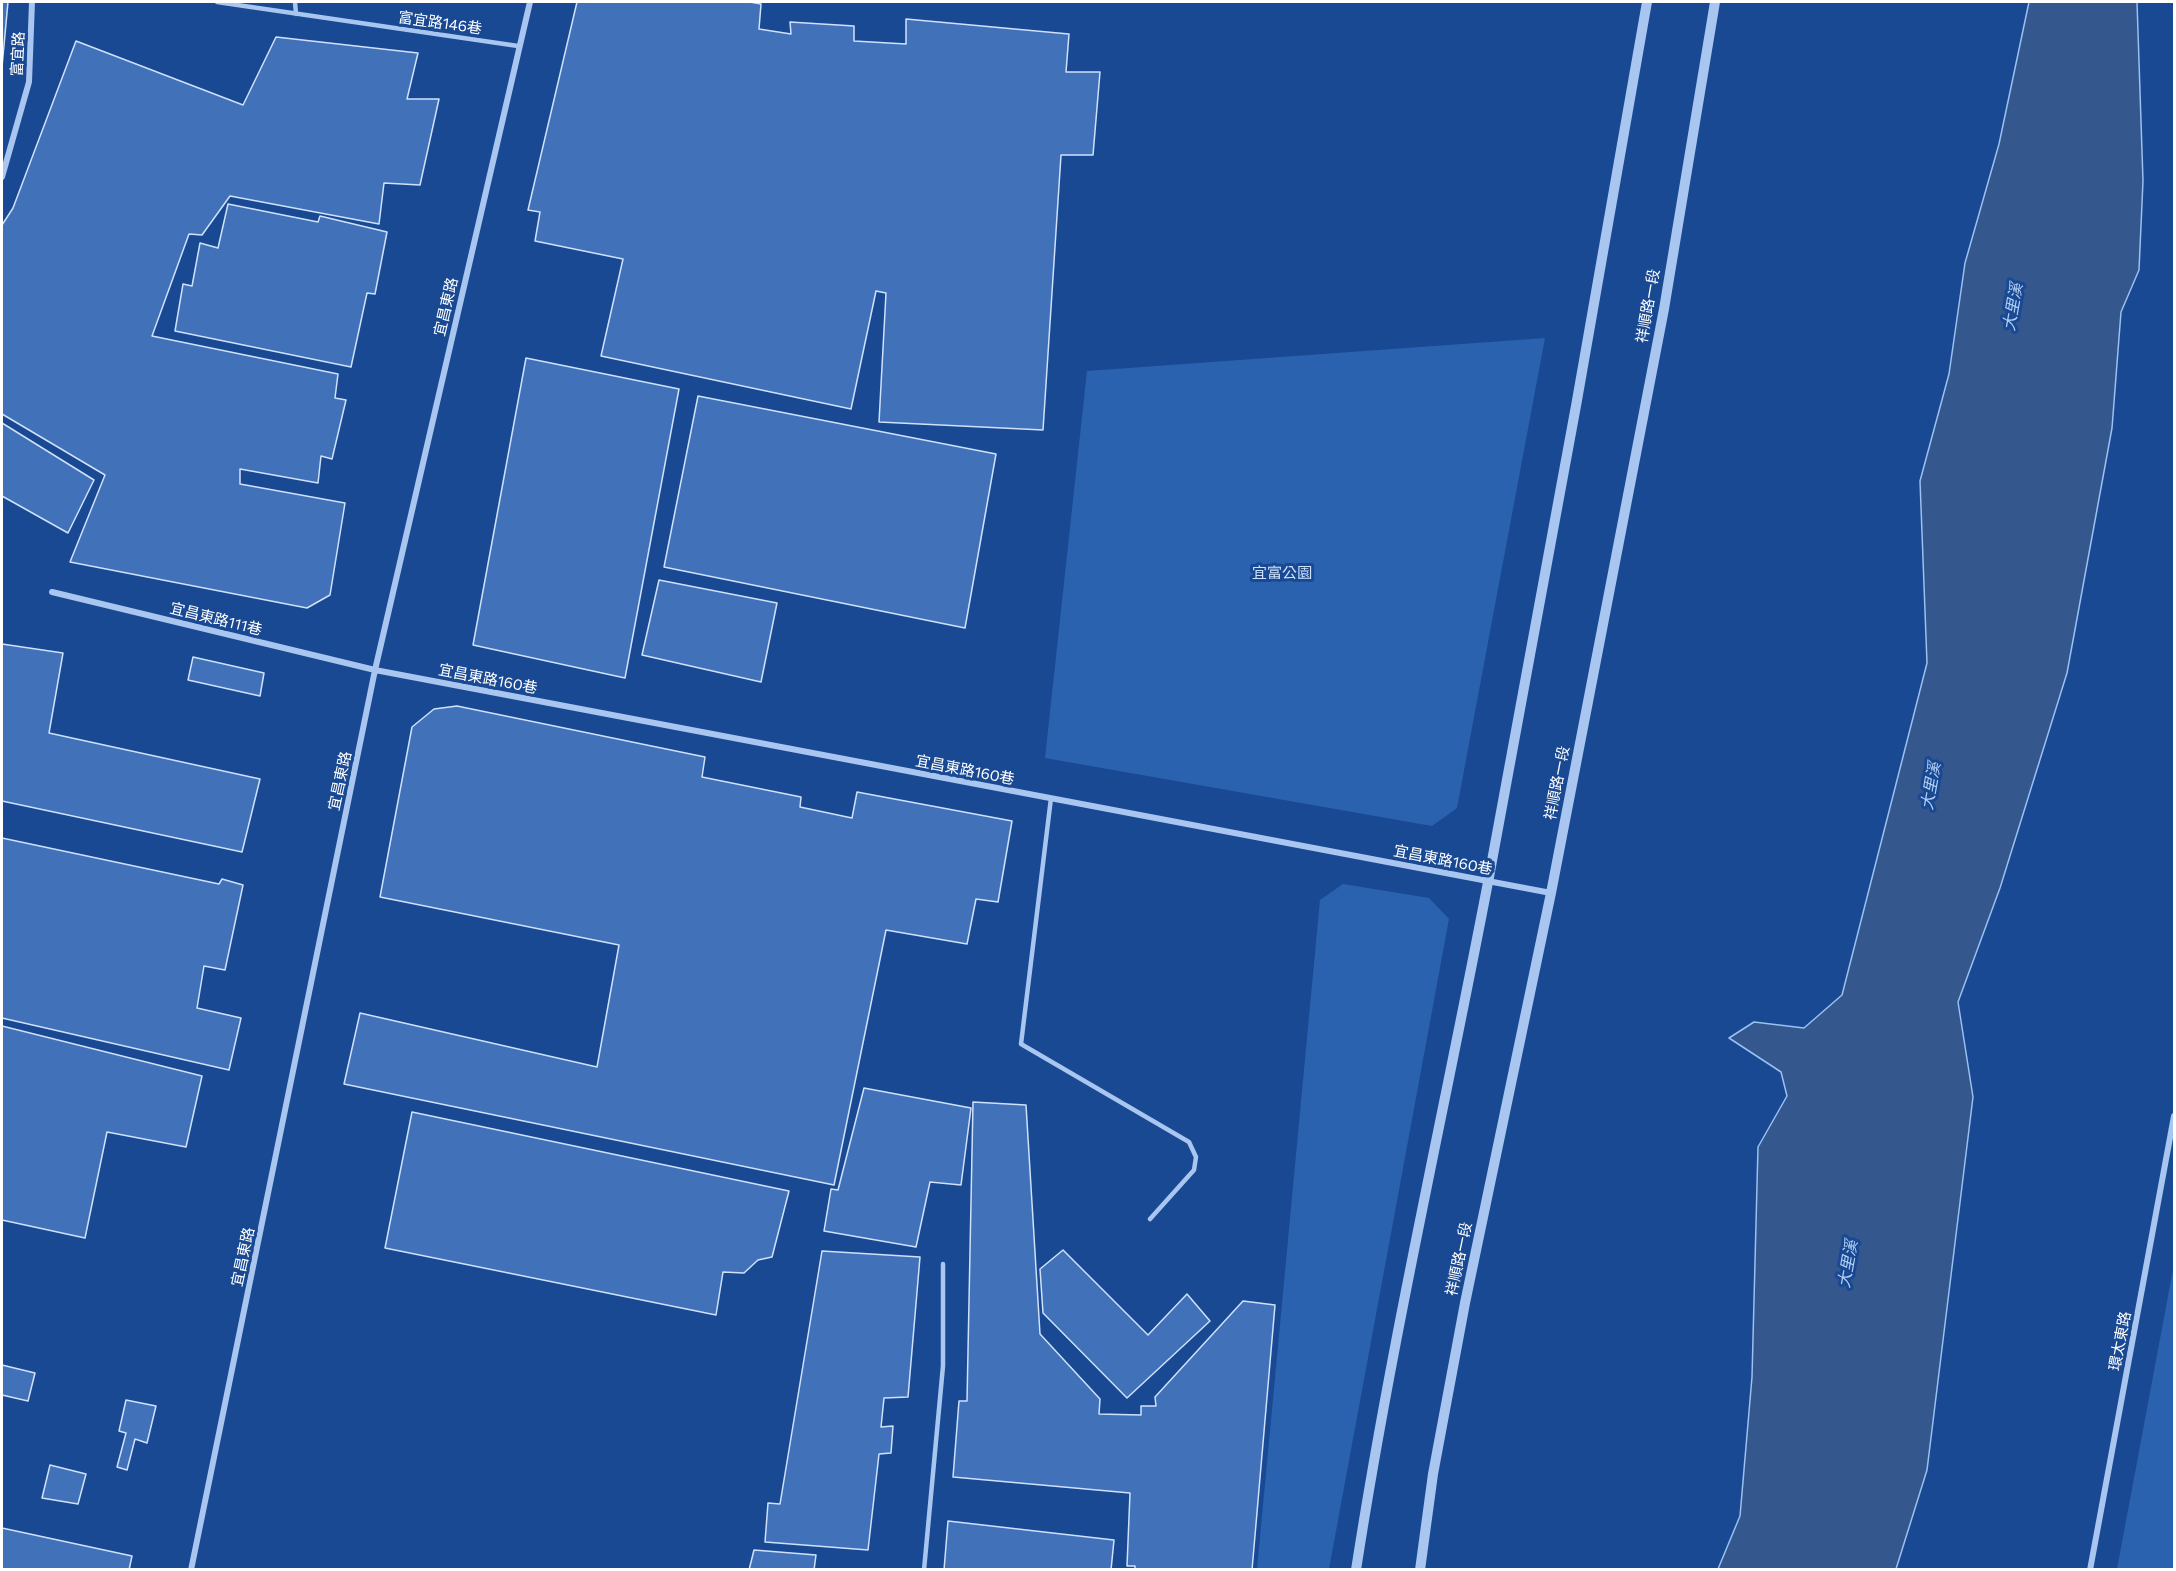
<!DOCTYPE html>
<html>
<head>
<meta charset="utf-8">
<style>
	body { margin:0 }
	#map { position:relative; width:2176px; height:1571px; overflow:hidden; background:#194992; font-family:Commissioner,sans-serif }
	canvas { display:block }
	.frame { position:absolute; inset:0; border:3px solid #fff; pointer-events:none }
</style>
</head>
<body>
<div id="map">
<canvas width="2176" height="1571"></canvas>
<div class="frame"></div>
</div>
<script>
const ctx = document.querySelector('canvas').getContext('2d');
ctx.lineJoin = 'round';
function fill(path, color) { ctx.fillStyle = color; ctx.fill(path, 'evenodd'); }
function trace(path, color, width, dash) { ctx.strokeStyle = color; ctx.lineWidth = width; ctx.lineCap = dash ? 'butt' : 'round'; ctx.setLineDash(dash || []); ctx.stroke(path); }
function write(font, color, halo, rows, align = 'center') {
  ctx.font = font + ' Commissioner,"Noto Sans TC",sans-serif'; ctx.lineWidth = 6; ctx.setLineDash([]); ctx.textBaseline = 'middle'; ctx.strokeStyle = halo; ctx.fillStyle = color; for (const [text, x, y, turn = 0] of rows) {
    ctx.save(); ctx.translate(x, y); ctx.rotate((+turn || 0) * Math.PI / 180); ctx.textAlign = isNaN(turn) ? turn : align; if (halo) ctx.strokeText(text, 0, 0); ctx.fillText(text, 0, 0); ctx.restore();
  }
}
fill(new Path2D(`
	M1545 338 1457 808 1432 826 1045 758 1087 371Z
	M1343 884 1429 898 1449 919 1329 1569H1257L1320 900Z
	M2174 1264V1569H2117Z`), '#2b62b0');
const water = new Path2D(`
	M2029 2H2137L2143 181 2139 270 2121 312 2112 428 2067 673 2000 888 1958 1002 1973 1097 1927 1470 1896 1569H1718L1740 1516 1752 1377 1758 1147 1787 1096 1781 1072 1729 1038 1754 1022 1804 1028 1842 995 1927 663 1920 481 1949 374 1965 263 1999 144Z`);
fill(water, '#34578d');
trace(water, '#9bc0f2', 1.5);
const building = new Path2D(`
	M2 2H8L2 67Z
	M577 2H750L761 4 759 29 791 34 790 22 854 26V41L906 44V19L1069 34 1066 72H1100L1093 155H1061L1043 430 879 422 886 293 876 291 851 409 601 356 623 259 535 241 540 212 528 210Z
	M276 37 418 53 407 99H439L420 185 384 183 379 224 230 196 202 235 189 234 152 336 338 374 335 398 346 400 332 459 321 456 318 483 240 469V484L345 503 330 595 307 608 70 562 105 475 2 414V225L13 208 76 41 243 105Z
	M228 204 318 222 320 216 387 232 375 294 367 293 351 367 175 331 183 284 192 286 200 243 218 248Z
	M526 358 679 389 625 678 473 645Z
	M698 396 996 454 965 628 664 567Z
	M2 423 94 480 68 533 2 496Z
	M659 580 777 603 761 682 642 655Z
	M2 644 63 653 49 733 260 779 242 852 2 801Z
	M193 657 264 673 260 696 188 680Z
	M457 706 705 757 702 777 801 797 800 807 852 818 857 792 1012 821 998 902 976 899 967 944 886 930 834 1185 344 1084 360 1013 597 1067 619 945 380 897 412 727 434 709Z
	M2 838 219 884 222 879 243 885 225 970 204 966 197 1008 241 1018 229 1070 2 1018Z
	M2 1026 202 1076 186 1147 107 1132 85 1238 2 1220Z
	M864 1088 971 1108 961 1185 930 1182 916 1247 824 1231 831 1189 838 1190Z
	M973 1102 1026 1105 1040 1334 1100 1399 1099 1414 1141 1415V1406H1156L1155 1397 1243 1301 1275 1305 1252 1570H1135V1566H1127L1130 1493 953 1477 959 1401H967Z
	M412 1112 789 1191 772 1257 758 1260 744 1273 723 1272 716 1315 385 1248Z
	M1063 1250 1148 1335 1187 1294 1210 1321 1127 1398 1043 1313 1040 1269Z
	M822 1251 920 1257 908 1397 884 1398 881 1427 893 1426 891 1453 879 1454 868 1550 765 1542 768 1503 780 1504Z
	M2 1365 35 1373 28 1401 2 1395Z
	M126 1400 156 1406 147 1443 135 1439 127 1470 117 1467 126 1433 119 1431Z
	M50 1465 86 1474 78 1504 42 1498Z
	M948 1521 1114 1540 1111 1570H944Z
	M2 1528 132 1556 129 1570H2Z
	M754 1550 816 1555 814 1570H749Z`);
fill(building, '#4172b9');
trace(building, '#cfe1fb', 1.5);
trace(new Path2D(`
	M217 2 518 46
	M295 2 296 14
	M1051 798 1021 1044 1189 1142 1196 1157 1194 1170 1150 1219
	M924 1570 943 1366V1264`), '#a8c6f0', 4.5);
trace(new Path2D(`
	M2 177 29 82 32 2
	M52 592 375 670 1551 893
	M191 1570 375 670 530 2
	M2090 1570 2174 1116`), '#a8c6f0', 6);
trace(new Path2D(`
	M1356 1570C1392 1337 1445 1108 1489 877 1544 586 1597 294 1647 2
	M1420 1570 1433 1474 1465 1303 1551 893 1664 309 1715 2`), '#a8c6f0', 10);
write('15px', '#fff', '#194992', [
	["富宜路146巷",440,23,8],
	["富宜路",18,54,-87],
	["祥順路一段",1648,306,-80],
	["宜昌東路",446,307,-77],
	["宜昌東路111巷",216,619,14],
	["宜昌東路160巷",488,679,11],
	["宜昌東路160巷",965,770,11],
	["宜昌東路",340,781,-78],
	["祥順路一段",1557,783,-79],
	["宜昌東路160巷",1443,860,11],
	["宜昌東路",243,1257,-78],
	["祥順路一段",1459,1259,-78],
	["環太東路",2120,1341,-79]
]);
write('15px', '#cfe1fb', '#194992', [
	["宜富公園",1282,573]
]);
write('italic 16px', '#b4d0f6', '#194992', [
	["大里溪",2013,307,-80],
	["大里溪",1931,786,-80],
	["大里溪",1848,1264,-80]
]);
</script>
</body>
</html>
